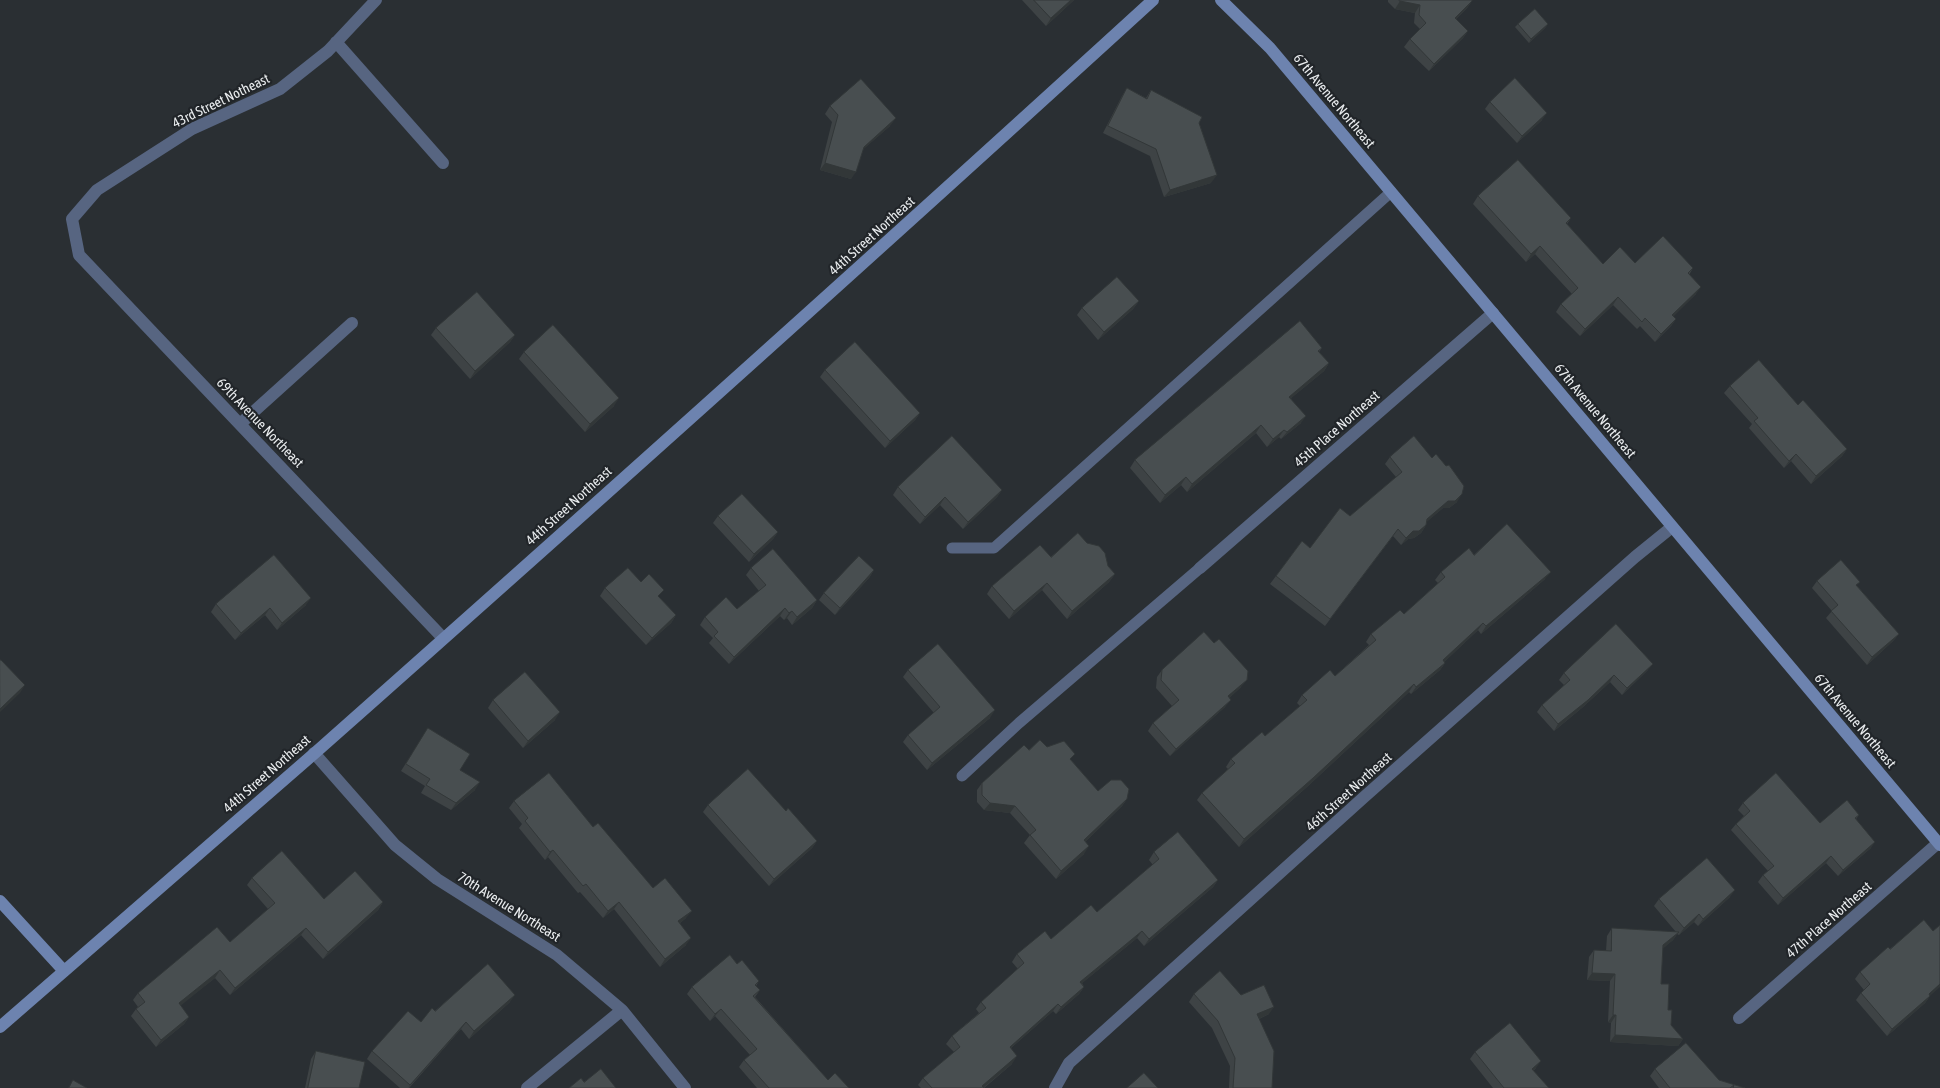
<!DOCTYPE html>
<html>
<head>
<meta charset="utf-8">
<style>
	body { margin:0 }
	canvas { display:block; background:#2a2f33 }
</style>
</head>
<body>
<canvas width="1940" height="1088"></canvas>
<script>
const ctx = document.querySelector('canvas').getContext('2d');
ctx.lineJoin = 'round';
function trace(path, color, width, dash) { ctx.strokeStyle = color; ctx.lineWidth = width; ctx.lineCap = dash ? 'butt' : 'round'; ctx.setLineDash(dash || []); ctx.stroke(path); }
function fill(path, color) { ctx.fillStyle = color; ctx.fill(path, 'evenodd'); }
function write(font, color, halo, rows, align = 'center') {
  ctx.font = font + ' "Asap Condensed",sans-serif'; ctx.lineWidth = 4.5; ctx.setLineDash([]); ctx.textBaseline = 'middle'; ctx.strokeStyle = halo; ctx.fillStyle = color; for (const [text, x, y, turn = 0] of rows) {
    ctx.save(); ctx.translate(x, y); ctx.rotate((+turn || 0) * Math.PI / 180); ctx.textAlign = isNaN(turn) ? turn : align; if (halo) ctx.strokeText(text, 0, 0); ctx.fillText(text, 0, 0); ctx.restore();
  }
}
trace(new Path2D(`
	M952 548H994L1391 192
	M962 776 1019 723 1200 568`), '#576581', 11);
trace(new Path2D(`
	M376 0 328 51 280 89 192 129 97 190 72 219 79 255 443 638
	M336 42 443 163
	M240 424 352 323
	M1200 568 1493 313
	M314 753 395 845 437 879 557 955 622 1010 685 1088
	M1739 1018 1938 843
	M527 1088 622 1010
	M1055 1088 1069 1063 1363 798 1635 557 1672 527`), '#576581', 12);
trace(new Path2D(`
	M1221 0 1270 48 1940 845
	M0 901 64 971
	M0 1027C105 935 211 844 316 752 597 503 876 253 1153 0`), '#6d83af', 12);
fill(new Path2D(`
	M1022 0H1074L1046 26Z
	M1388 0H1472V1L1467 8 1456 19 1468 31 1463 38 1429 71 1404 47 1410 39 1420 29 1414 23 1415 13 1395 9 1388 2Z
	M1518 24H1548L1545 28 1529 43 1515 27Z
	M1127 88 1146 98 1151 90 1199 123 1211 183 1164 197 1150 156 1103 133 1122 96Z
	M1490 102 1542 120 1517 143 1485 109Z
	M830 106 890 126 862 150 851 179 820 170 832 122 825 114Z
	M1478 196 1571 218 1567 224 1603 264 1635 263 1693 268 1689 275 1696 294 1673 316 1676 319 1671 326 1655 342 1640 326 1637 329 1613 305 1580 336 1556 312 1561 304 1572 294 1535 254 1526 262 1473 204Z
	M1139 301 1133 309 1098 340 1077 315 1082 308Z
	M436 328 515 335 510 342 470 379 431 335Z
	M1322 348 1319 352 1329 363 1324 371 1291 398 1301 423 1281 439 1279 437 1267 447 1256 433 1187 492 1181 485 1160 503 1130 468 1135 460Z
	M524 352 614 406 585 432 519 359Z
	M825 370 920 413 915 420 885 448 820 377Z
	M1730 386 1798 405 1847 449 1842 456 1811 484 1791 461 1784 468 1749 428 1752 424 1724 393Z
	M1390 457 1457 502 1449 508H1443L1426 522V525L1421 533 1414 538 1408 539 1401 545 1393 536 1325 626 1270 584 1302 541 1310 548 1350 516 1396 477 1385 464Z
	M898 487 1002 490 997 497 963 529 940 505 920 524 893 495Z
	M718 516 778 532 773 539 749 562 713 523Z
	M1474 555 1545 579 1481 634 1478 630 1444 662 1445 663 1440 670 1411 694 1409 692 1308 786 1239 847 1197 800 1202 793 1228 769 1226 767 1231 759 1265 736 1300 706 1297 703 1302 695 1335 676 1369 645 1366 642 1371 634 1404 614 1438 583 1435 580 1441 572Z
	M1051 557 1108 566 1115 574 1109 582 1067 619 1042 590 1009 619 987 594 992 586Z
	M751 568 817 600 812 608 792 625 787 618 784 620 780 616 729 664 709 643 713 638 700 625 705 617 737 609 759 591 746 575Z
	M874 570 869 578 835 615 819 600 824 593Z
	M1817 581 1857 586 1899 634 1893 641 1867 665 1826 618 1832 611 1812 588Z
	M641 582 659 597 676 615 671 623 646 645 600 596 605 588Z
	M216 604 306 605 277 630 265 615 235 640 211 612Z
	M1214 643 1241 687 1229 698 1225 707 1170 756 1148 731 1153 723 1172 706 1156 688 1157 677 1162 670Z
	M908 670 990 718 927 770 903 742 908 735 934 713 903 677Z
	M1648 670 1622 695 1610 682 1583 707 1554 731 1537 712 1542 705 1564 685 1559 680 1564 673Z
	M493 700 555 720 523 748 488 708Z
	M428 728 475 790 451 810 421 793 425 786 401 771Z
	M1047 747 1071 760 1098 791 1127 799 1122 806 1085 842 1084 854 1056 879 1024 843 1030 835 1010 813 984 810 977 802V790L982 783 1029 750Z
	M514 801 593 827 653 888 686 918 680 923 686 945 660 967 614 909 603 918 580 892 578 893 548 857 545 860 519 828 522 824 509 808Z
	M1743 803 1820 823 1859 815 1856 819 1871 848 1838 876 1826 863 1778 905 1758 882 1763 875 1768 871 1731 830 1736 824 1744 816 1738 810Z
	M708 805 786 811 817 841 812 848 769 886 703 812Z
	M1154 852 1218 880 1213 887 1144 946 1137 938 1082 983 1084 987 1079 994 1056 1014 1053 1011 1011 1048 1012 1064 984 1088H921L918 1085 923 1078 954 1052 946 1044 952 1036 979 1013 976 1009 981 1002 1018 969 1012 962 1017 954 1051 939 1097 912 1153 865 1149 860Z
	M252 878 324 899 383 902 378 910 323 959 301 935 230 995 215 978 180 1005 189 1017 184 1024 156 1047 131 1016 136 1009 138 1007 133 1000 138 993 230 942 268 909 247 885Z
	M1730 897 1698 926 1694 922 1679 935 1677 934 1673 940 1663 948 1661 984 1671 1025 1683 1039 1678 1046 1610 1042 1611 1023 1608 1022 1610 981 1587 980 1589 957 1594 950 1606 951 1607 936 1612 928 1676 932 1654 906 1659 899Z
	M737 964 759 981 756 986 760 990 755 997 828 1080 849 1088H757L739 1067 744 1060 750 1055 715 1016 710 1021 687 994 692 987Z
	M1860 972 1930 996 1925 1003 1887 1036 1856 1000 1861 993 1864 990 1855 979Z
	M1194 994 1241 995 1269 1014 1259 1019 1272 1088H1229L1230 1066 1212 1028 1189 1002Z
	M510 1002 469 1039 461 1029 409 1088H400L367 1059 372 1051 421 1022 435 1011Z
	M316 1051 359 1088H305L311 1059Z
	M1475 1052 1536 1068 1533 1071 1549 1088H1493L1470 1059Z
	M1655 1069 1719 1080 1745 1088H1659L1650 1076Z`), '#3e4345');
fill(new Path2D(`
	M1071 0H1074L1046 26 1051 18Z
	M1400 1 1420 5 1415 13 1395 9Z
	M1472 1 1467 8 1450 25 1455 18Z
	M1548 24 1545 28 1529 43 1531 39Z
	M1468 31 1463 38 1429 71 1434 64Z
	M1547 113 1542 120 1517 143 1522 136Z
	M896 118 890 126 858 154 864 147Z
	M825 163 856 172 851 179 820 170Z
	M1217 175 1211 183 1164 197 1170 190Z
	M1540 246 1535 254 1526 262 1531 254Z
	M1701 287 1696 294 1667 323 1672 315Z
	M1618 297 1613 305 1580 336 1585 329Z
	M1139 301 1133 309 1098 340 1104 332Z
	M1676 319 1671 326 1655 342 1661 334Z
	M515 335 510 342 470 379 475 371Z
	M1329 363 1324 371 1284 404 1289 397Z
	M619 398 614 406 585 432 590 424Z
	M920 413 915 420 885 448 890 441Z
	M1306 416 1301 423 1281 439 1287 432Z
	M1261 425 1256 433 1187 492 1192 484Z
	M1284 430 1279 437 1267 447 1273 439Z
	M1847 449 1842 456 1811 484 1816 476Z
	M1796 454 1791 461 1784 468 1789 461Z
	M1186 477 1181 485 1160 503 1165 495Z
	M1002 490 997 497 963 529 968 522Z
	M1462 494 1457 502 1449 508H1443L1422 526 1427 519 1448 501Z
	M945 497 940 505 920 524 925 517Z
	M1426 525 1421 533 1414 538 1408 539 1401 545 1406 538 1413 531Z
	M778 532 773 539 749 562 754 554Z
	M874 570 869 578 835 615 840 608Z
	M1551 572 1545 579 1481 634 1486 626Z
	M1115 574 1109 582 1067 619 1072 611Z
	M1047 583 1042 590 1009 619 1014 611Z
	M311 598 306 605 277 630 282 623Z
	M817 600 812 608 792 625 797 617Z
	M270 608 265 615 235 640 241 633Z
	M785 608 780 616 729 664 734 657Z
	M792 611 787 618 784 620 789 613Z
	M676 615 671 623 646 645 652 638Z
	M1483 623 1478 630 1438 668 1443 660Z
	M1899 634 1893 641 1867 665 1872 657Z
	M1445 663 1440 670 1411 694 1416 687Z
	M1653 664 1648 670 1622 695 1627 688Z
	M1614 675 1610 682 1583 707 1554 731 1558 724Z
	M1247 680 1241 687 1223 704 1228 696Z
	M1414 684 1409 692 1308 786 1239 847 1244 839Z
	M25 685 20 693 0 712V709Z
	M1231 700 1225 707 1170 756 1176 749Z
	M995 710 990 718 927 770 932 763Z
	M560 712 555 720 523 748 528 741Z
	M480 782 475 790 451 810 456 803Z
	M1127 799 1122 806 1079 848 1084 840Z
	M990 803 1015 806 1010 813 984 810Z
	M817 841 812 848 769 886 774 879Z
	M1875 842 1871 848 1838 876 1843 870Z
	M1089 846 1084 854 1056 879 1061 871Z
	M553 850 548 857 545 860 550 852Z
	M1831 856 1826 863 1778 905 1783 898Z
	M1218 880 1213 887 1144 946 1149 939Z
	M1735 890 1730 897 1698 926 1703 919Z
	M383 902 378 910 323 959 328 952Z
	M619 902 614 909 603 918 608 911Z
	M692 911 686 918 673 929 678 921Z
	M1699 914 1694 922 1679 935 1684 928Z
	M306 928 301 935 230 995 235 988Z
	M1142 931 1137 938 1075 989 1080 982Z
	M1679 932 1673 940 1658 953 1663 945Z
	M691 938 686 945 660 967 665 959Z
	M220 970 215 978 174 1011 179 1003Z
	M1592 973 1615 974 1610 981 1587 980Z
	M1940 984V987L1924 1001 1929 994Z
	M1084 987 1079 994 1056 1014 1061 1007Z
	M515 995 510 1002 469 1039 474 1031Z
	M1930 996 1925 1003 1887 1036 1892 1029Z
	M1058 1004 1053 1011 1004 1054 1010 1047Z
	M1274 1007 1269 1014 1252 1022 1257 1014Z
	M721 1009 715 1016 710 1021 715 1014Z
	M1613 1015H1616L1611 1023 1608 1022Z
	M189 1017 184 1024 156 1047 161 1040Z
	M466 1022 461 1029 408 1088 410 1085Z
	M1615 1035 1683 1039 1678 1046 1610 1042Z
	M1017 1056 1012 1064 983 1088 982 1086Z
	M1541 1061 1536 1068 1526 1076 1532 1069Z`), '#323738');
const building = new Path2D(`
	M1034 0H1071L1051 18Z
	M1399 0H1472V1L1455 18 1468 31 1434 64 1410 39 1426 23 1419 15 1420 5 1400 1Z
	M1535 9 1548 24 1531 39 1518 24Z
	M1515 78 1547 113 1522 136 1490 102Z
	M861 79 896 118 864 147 856 172 825 163 838 115 830 106Z
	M1127 88 1147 99 1151 90 1202 117 1199 123 1217 175 1170 190 1156 149 1108 126Z
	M1518 160 1571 218 1566 223 1603 264 1620 247 1635 263 1663 236 1693 268 1688 273 1701 287 1672 315 1676 319 1661 334 1645 318 1642 322 1618 297 1585 329 1561 304 1578 288 1540 246 1531 254 1478 196Z
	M1117 277 1139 301 1104 332 1082 308Z
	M477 292 515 335 475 371 436 328Z
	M1300 321 1322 348 1318 351 1329 363 1289 397 1306 416 1287 432 1284 430 1273 439 1261 425 1192 484 1186 477 1165 495 1135 460Z
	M553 325 619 398 590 424 524 352Z
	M855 342 920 413 890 441 825 370Z
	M1759 360 1798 405 1803 400 1847 449 1816 476 1796 454 1789 461 1754 421 1758 418 1730 386Z
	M952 436 1002 490 968 522 945 497 925 517 898 487Z
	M1414 436 1432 458 1436 454 1446 466 1449 465 1464 486 1462 494 1455 501H1448L1427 519 1426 525 1419 531H1413L1406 538 1398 529 1330 619 1276 576 1302 541 1310 548 1340 508 1350 516 1402 472 1390 457Z
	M742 494 778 532 754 554 718 516Z
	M1507 524 1551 572 1486 626 1483 623 1443 660 1445 663 1416 687 1414 684 1313 778 1244 839 1202 793 1235 763 1231 759 1262 732 1265 736 1307 700 1302 695 1330 670 1335 676 1376 640 1371 634 1400 610 1404 614 1445 577 1441 572 1469 548 1474 555Z
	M1078 533 1087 543 1099 546 1105 553 1108 566 1115 574 1072 611 1047 583 1014 611 992 586 1040 545 1051 557Z
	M773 549 817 600 797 617 792 611 789 613 785 608 734 657 714 636 718 632 705 617 726 597 737 609 766 585 751 568Z
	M274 555 311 598 282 623 270 608 241 633 216 604Z
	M859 556 874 570 840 608 824 593Z
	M1841 560 1860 582 1856 585 1899 634 1872 657 1831 611 1838 605 1817 581Z
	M628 568 641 582 649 574 664 590 658 596 676 615 652 638 605 588Z
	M1616 624 1653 664 1627 688 1614 675 1588 700 1558 724 1542 705 1570 680 1564 673Z
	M1204 632 1214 643 1219 639 1248 671 1247 680 1228 696 1231 700 1176 749 1153 723 1179 700 1161 680 1162 670Z
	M938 644 995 710 932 763 908 735 940 707 908 670Z
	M0 660H1L25 685 0 709Z
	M525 672 560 712 528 741 493 700Z
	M428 728 470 754 460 770 480 782 456 803 426 785 430 779 406 764Z
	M1040 740 1047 747 1064 741 1075 754 1070 759 1098 791 1111 780H1121L1129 789 1127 799 1084 840 1089 846 1061 871 1030 835 1036 830 1015 806 990 803 982 795V783L1024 745 1029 750Z
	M748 769 786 811 788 808 817 841 774 879 708 805Z
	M549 773 593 827 598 823 653 888 665 878 692 911 678 921 691 938 665 959 619 902 608 911 586 884 583 886 553 850 550 852 525 821 528 818 514 801Z
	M1776 773 1820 823 1847 800 1859 815 1855 818 1875 842 1843 870 1831 856 1783 898 1763 875 1774 866 1736 824 1750 811 1743 803Z
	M1178 832 1218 880 1149 939 1142 931 1080 982 1084 987 1061 1007 1058 1004 1010 1047 1017 1056 982 1086 984 1088H932L923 1078 960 1047 952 1036 986 1008 981 1002 1024 963 1017 954 1045 931 1051 939 1091 905 1097 912 1159 859 1154 852Z
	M282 851 324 899 355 871 383 902 328 952 306 928 235 988 220 970 179 1003 189 1017 161 1040 136 1009 145 1002 138 993 217 927 230 942 275 903 252 878Z
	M1707 858 1735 890 1703 919 1699 914 1684 928 1659 899Z
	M1924 920 1933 931 1940 925V984L1929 994 1930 996 1892 1029 1861 993 1870 984 1860 972 1888 947 1890 949Z
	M1612 928 1679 932 1663 945 1661 984H1669L1668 1010H1672L1671 1025 1683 1039 1615 1035 1616 1015H1613L1615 974 1592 973 1594 950 1611 951Z
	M730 955 737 964 742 960 759 981 755 985 760 990 753 996 828 1080 835 1073 849 1088H769L744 1060 757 1049 721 1009 715 1014 692 987Z
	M488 964 515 995 474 1031 466 1022 410 1085 372 1051 408 1011 421 1022 432 1008 435 1011Z
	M1220 971 1241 995 1264 985 1274 1007 1257 1014 1274 1051 1272 1088H1233L1235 1058 1218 1021 1194 994Z
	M1510 1023 1541 1061 1532 1069 1549 1088H1504L1475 1052Z
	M1686 1043 1719 1080 1745 1088H1733L1734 1085 1730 1088H1670L1655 1069Z
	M316 1051 365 1062 359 1088H308Z
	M601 1069 616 1088H569L581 1078 584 1082Z
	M1144 1073 1158 1088H1127Z
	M73 1080 87 1088H69Z`);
fill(building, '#484e50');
trace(building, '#323738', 1);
write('14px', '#eaedef', '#212529', [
	["43rd Street Notheast",221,101,-26],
	["67th Avenue Northeast",1334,101,50],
	["44th Street Northeast",872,236,-42],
	["67th Avenue Northeast",1595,411,50],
	["69th Avenue Northeast",260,423,46],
	["45th Place Northeast",1337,429,-41],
	["44th Street Northeast",569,506,-42],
	["67th Avenue Northeast",1855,721,50],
	["44th Street Northeast",267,774,-41],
	["46th Street Northeast",1349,792,-42],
	["70th Avenue Northeast",509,907,32],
	["47th Place Northeast",1829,920,-41]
]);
</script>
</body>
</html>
